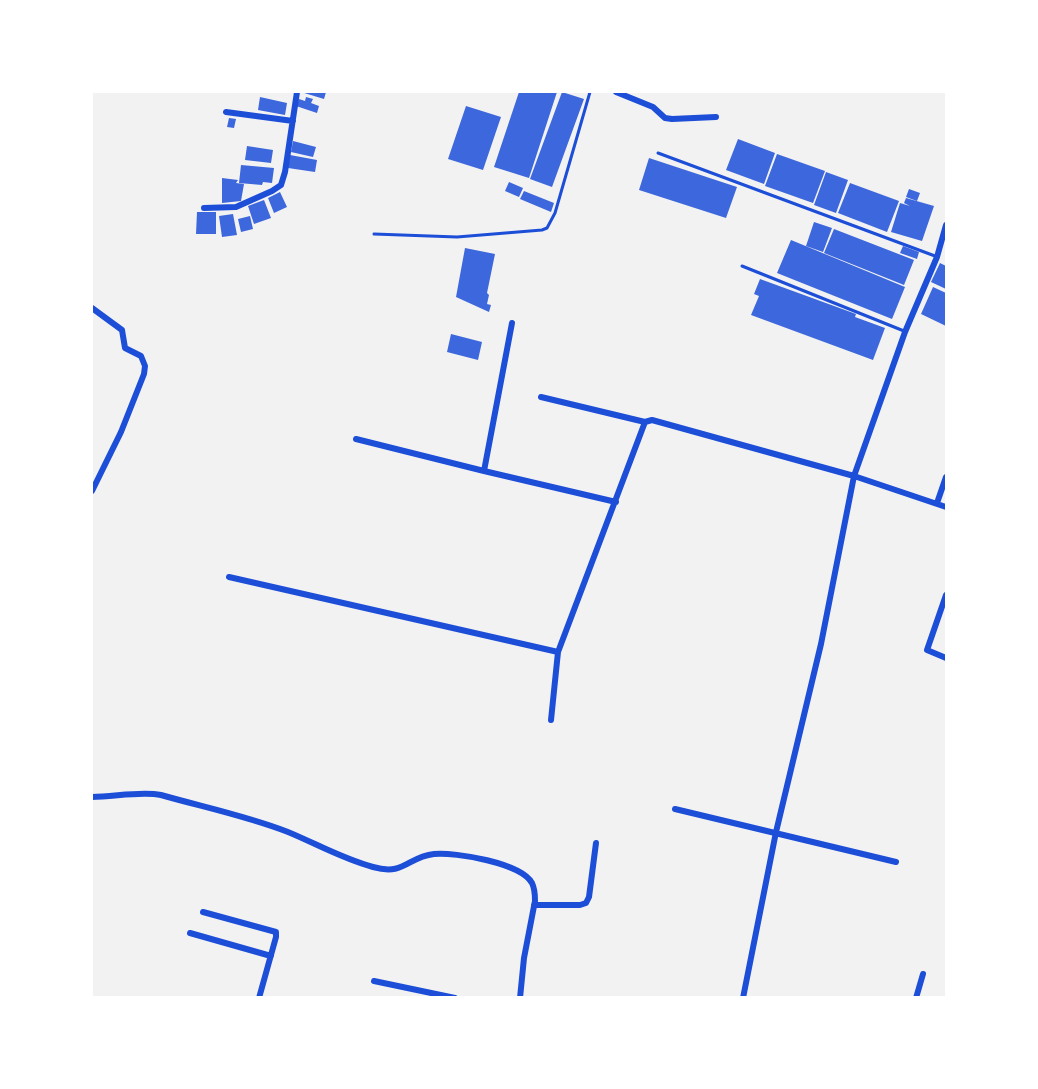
<!DOCTYPE html>
<html>
<head>
<meta charset="utf-8">
<style>
	body { margin:0 }
	#map { position:relative; width:1038px; height:1089px; overflow:hidden; background:#f2f2f2; font-family:Inter,sans-serif }
	canvas { display:block }
	.frame { position:absolute; inset:0; border:93px solid #fff; pointer-events:none }
</style>
</head>
<body>
<div id="map">
<canvas width="1038" height="1089"></canvas>
<div class="frame"></div>
</div>
<script>
const ctx = document.querySelector('canvas').getContext('2d');
ctx.lineJoin = 'round';
function fill(path, color) { ctx.fillStyle = color; ctx.fill(path, 'evenodd'); }
function trace(path, color, width, dash) { ctx.strokeStyle = color; ctx.lineWidth = width; ctx.lineCap = dash ? 'butt' : 'round'; ctx.setLineDash(dash || []); ctx.stroke(path); }
fill(new Path2D(`
	M301 92H326L324 99Z
	M519 92H557L529 178 494 167Z
	M562 92 584 99 552 187 530 179Z
	M260 97 287 103 285 115 258 110Z
	M306 97 313 99 311 103 319 106 317 113 296 106 299 99 305 101Z
	M466 106 501 117 483 170 448 159Z
	M229 118 236 119 234 128 227 127Z
	M738 139 775 153 764 184 726 170Z
	M293 141 316 147 313 157 291 152Z
	M247 146 273 150 271 163 245 160Z
	M777 154 825 171 813 203 765 186Z
	M290 155 317 160 315 172 288 168Z
	M649 158 737 187 726 218 639 190Z
	M241 165 274 168 272 183 263 182 262 185 239 183Z
	M826 172 848 180 836 213 814 205Z
	M222 178 238 180 236 183 244 184 241 201 222 203Z
	M509 182 523 188 519 197 505 191Z
	M850 183 899 201 887 232 838 213Z
	M909 189 920 193 917 201 906 197Z
	M524 191 554 203 551 212 520 199Z
	M280 192 287 207 274 213 268 198Z
	M906 198 934 206 922 241 891 232 900 203 910 206 904 203Z
	M264 200 271 218 254 224 248 206Z
	M197 212H216V234H196Z
	M233 214 237 235 222 237 219 216Z
	M250 216 253 229 241 232 238 219Z
	M814 222 832 228 823 252 806 246Z
	M834 229 914 260 904 285 824 253Z
	M791 240 905 287 892 319 777 273Z
	M903 246 919 252 917 259 900 253Z
	M465 248 495 254 487 293 489 295 487 304 491 305 489 312 456 297Z
	M940 263 946 266V289L931 282Z
	M760 279 856 314 855 317 885 328 873 360 751 315 759 296 754 294Z
	M933 287 946 293V326L921 314Z
	M451 334 482 342 478 360 447 352Z`), '#3d67dc');
trace(new Path2D(`
	M658 153 935 256
	M374 234 457 237 542 230 547 228 555 213 590 92
	M742 266 904 331`), '#1d4ed8', 3);
trace(new Path2D(`
	M616 92 653 107 665 118 672 119 716 117
	M226 112 293 121
	M204 208 236 207 272 191 281 185 285 172 297 92
	M92 308 122 330 125 348 141 356 145 366 144 374 121 432 92 491
	M512 323 484 471 616 502
	M541 397 645 422
	M356 439 484 471
	M937 503 946 477
	M229 577 558 652
	M946 595 927 650 946 658
	M551 720 558 652 645 422 652 420 854 476 946 507
	M92 797C114 797 140 791 161 795 203 807 247 816 288 832 317 844 343 859 373 867 405 876 407 857 434 854 456 852 521 863 532 883 535 889 535 895 535 901L524 958 520 998
	M675 809 896 862
	M534 905H580L586 903 589 897 596 843
	M203 912 276 932V937L259 998
	M190 933 271 956
	M374 981 455 998
	M743 998 776 832 821 644 854 476 905 332 937 257 946 225
	M916 998 923 974`), '#1d4ed8', 6);
</script>
</body>
</html>
